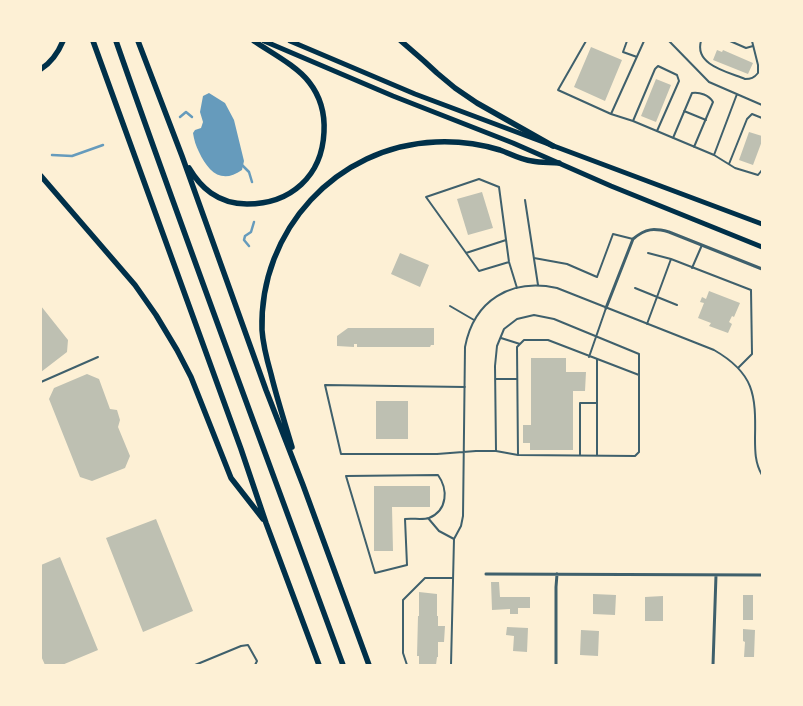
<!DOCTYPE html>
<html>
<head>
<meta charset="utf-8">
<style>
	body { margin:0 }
	#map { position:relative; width:803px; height:706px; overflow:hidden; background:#fdf0d5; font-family:Karla,sans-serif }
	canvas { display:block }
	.frame { position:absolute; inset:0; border:42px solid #fdf0d5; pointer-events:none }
</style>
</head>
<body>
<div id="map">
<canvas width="803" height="706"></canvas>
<div class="frame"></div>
</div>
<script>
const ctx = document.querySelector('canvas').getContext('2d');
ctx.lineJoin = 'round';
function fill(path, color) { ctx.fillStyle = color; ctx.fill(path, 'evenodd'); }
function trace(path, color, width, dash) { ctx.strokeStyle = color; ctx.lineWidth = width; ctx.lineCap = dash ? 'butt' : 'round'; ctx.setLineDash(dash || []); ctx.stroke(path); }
fill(new Path2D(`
	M209 93 225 103 234 120 244 161 242 170C221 185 208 171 199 152 196 146 194 140 193 133L195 130 201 128 203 122 200 112 203 96Z`), '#669bbc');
trace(new Path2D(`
	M180 117 186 112 192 117
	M52 155 72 156 103 145
	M241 164 249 172 252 182
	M249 246 244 240 245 236 251 232 254 222`), '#669bbc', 2.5);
fill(new Path2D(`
	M591 47 622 60 605 101 574 87Z
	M717 50 722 52 723 50 753 63 748 74 713 60Z
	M656 79 671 85 656 122 641 116Z
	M749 132 762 136V141L753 165 739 160Z
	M482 192 493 228 468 235 457 199Z
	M400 253 429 265 420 287 391 274Z
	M709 291 740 303 734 317 732 316 729 322 732 324 728 333 709 326 711 323 698 318 704 303 700 302 702 297 706 299Z
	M41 306 68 340 67 352 41 372Z
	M348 328H434V345H431L430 347H357V344H354V347L337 346V336Z
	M531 358H566V372H586L585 391H573V450H530V443H523V425H531Z
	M87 374 99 379 110 409 117 410 120 420 118 427 130 456 125 468 92 481 80 477 49 399 54 388Z
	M376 401H408V439H376Z
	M374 486H430V507H392L393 551H374Z
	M156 519 193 611 143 632 106 538Z
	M60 557 98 650 62 665H45L41 656V565Z
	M491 582H499L500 597H530V608H518V614H510V609L492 610Z
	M419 592 437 594V616H438V626H445L444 642H438V657H437L436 665H419V656H417L418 616H419Z
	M593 594 616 595 615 615 593 614Z
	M743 595H753V620H743Z
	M663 596V621H645V597Z
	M507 627 528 628 527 652 513 651 514 636 506 635Z
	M743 629 755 630 754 657H744L745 642 743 641Z
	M581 630 599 631 598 656 580 655Z`), '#bec0b2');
trace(new Path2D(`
	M586 41 558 90 611 114 633 121 714 155 735 168 758 175 762 170
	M627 41 623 52 637 57
	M669 41 709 82 762 105
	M701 41C694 65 728 72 745 79 751 79 754 78 758 73V65L752 41
	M730 41 746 48 753 46
	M684 111 706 120
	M611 114 644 41
	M633 121 655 69 658 66 677 75 679 81 657 131
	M673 138 692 93C700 92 709 95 713 102L694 147
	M714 155 737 94
	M729 164 747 119 752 114 762 118
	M525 200 538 285
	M466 253 506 240
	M648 253 671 259 751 290 752 354 738 368
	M534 258 567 264 597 277 613 234 633 239
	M509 262 479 271 426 197 479 179 499 187 509 262 517 288
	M692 268 702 245
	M635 288 677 305
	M450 306 474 320
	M647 324 671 259
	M501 338 520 344
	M589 357 606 308
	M597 360V455
	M495 379H517
	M41 382 98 357
	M465 387 325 385 341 454H437L476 451H496L518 455 635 456 639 452V354L554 319 534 315 517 319 504 329 497 346 495 366 496 451
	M518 455 517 347 524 340H548L639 375
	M580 455V403H597
	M438 475C448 489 448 510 429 518 423 520 412 518 405 519L407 565 375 573 346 476Z
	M428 518 439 531 454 539
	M195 665 241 646 248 645 257 661 255 665
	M407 665 403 653V600L425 578H453
	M451 665 454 539 461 526 463 516 465 347C474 300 511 278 557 288L714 350C754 373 756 394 755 438 755 451 755 463 762 475`), '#3f606c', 2);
trace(new Path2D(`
	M606 308 633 239C646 228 654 228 669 232L762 269
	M486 574 762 575
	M556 665V587L557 574
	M713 665 716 575`), '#3f606c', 3);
trace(new Path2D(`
	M264 41 393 96 513 143 611 186 762 247
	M290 41 415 94 762 224`), '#003049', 5);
trace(new Path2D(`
	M93 41 241 449 266 523 319 665
	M116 41C189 250 267 457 343 665
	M138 41 182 156 266 390 303 485 369 665
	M401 41 424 61 437 73 455 88 477 103 553 146
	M41 69C52 62 58 53 63 41
	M189 168C195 178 201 186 211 193 221 200 235 204 247 204 291 204 322 176 324 132 325 114 320 96 309 82 297 66 270 52 254 41
	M41 176 135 285 156 315 177 350 191 377 231 478 263 519
	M292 447C285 423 277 399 271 374 267 360 263 345 262 330 259 230 337 146 436 142 458 141 480 144 500 150 511 154 521 160 532 161 541 163 550 162 559 163`), '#003049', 5.5);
</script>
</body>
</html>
